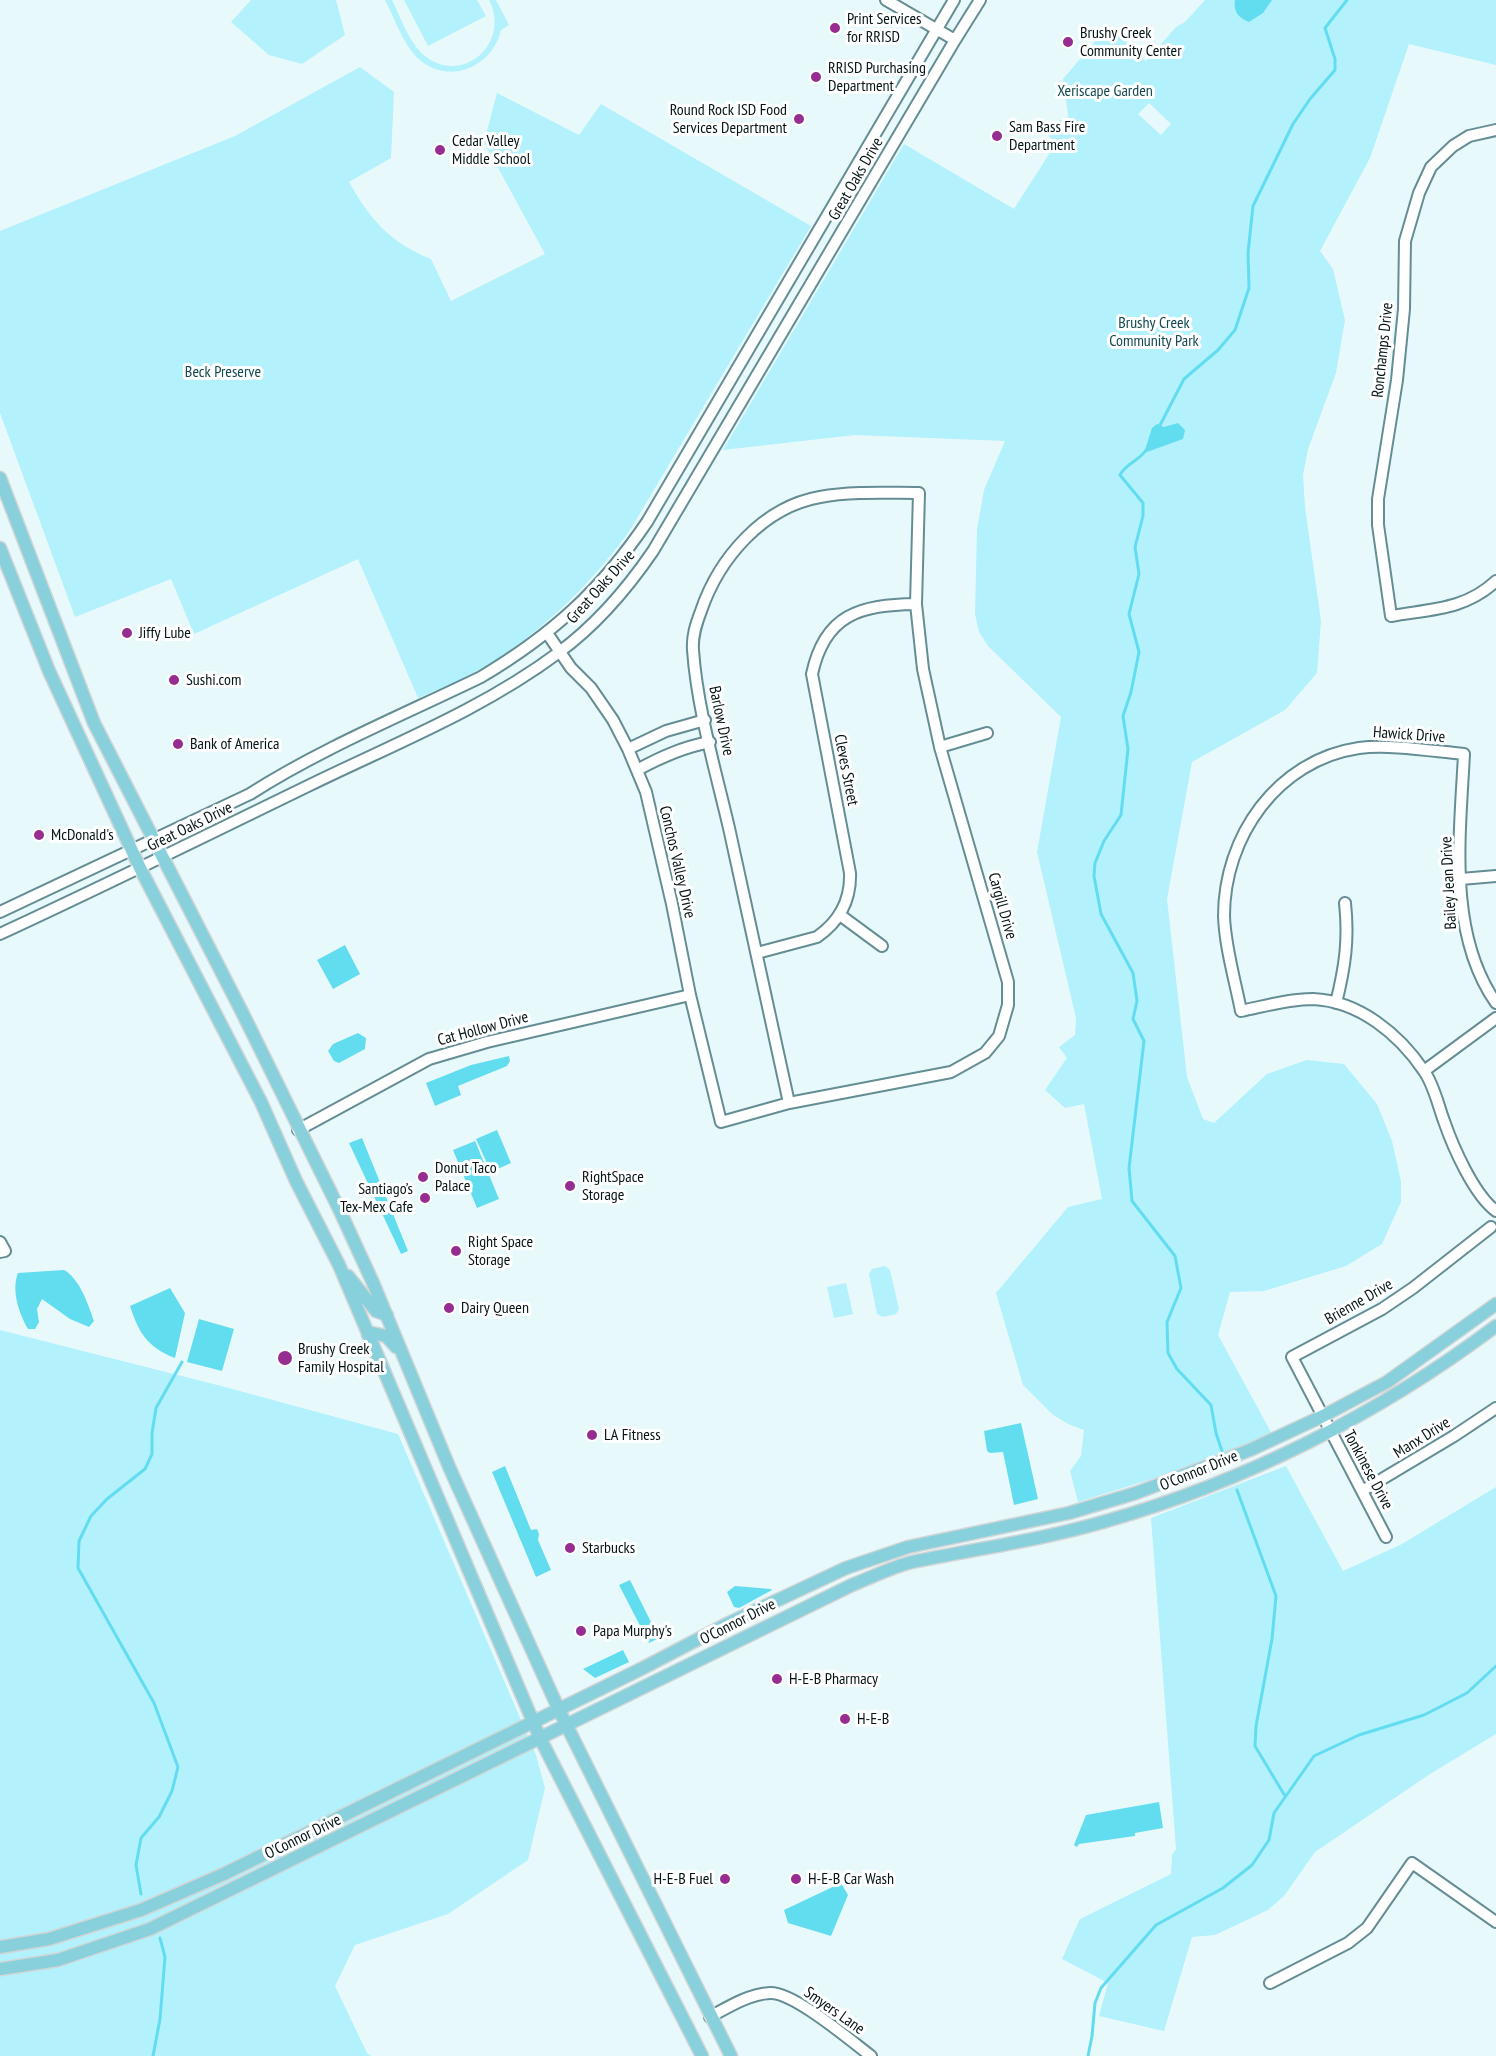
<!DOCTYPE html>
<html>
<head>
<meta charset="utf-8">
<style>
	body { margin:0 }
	canvas { display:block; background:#e8f9fc }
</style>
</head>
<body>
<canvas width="1496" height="2056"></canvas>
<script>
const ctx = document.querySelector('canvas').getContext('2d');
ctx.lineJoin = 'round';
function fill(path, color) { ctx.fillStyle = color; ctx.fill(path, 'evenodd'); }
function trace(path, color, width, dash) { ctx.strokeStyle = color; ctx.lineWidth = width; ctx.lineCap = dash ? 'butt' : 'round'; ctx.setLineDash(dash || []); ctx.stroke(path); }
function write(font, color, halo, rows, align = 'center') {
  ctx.font = font + ' "PT Sans Narrow",sans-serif'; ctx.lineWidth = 6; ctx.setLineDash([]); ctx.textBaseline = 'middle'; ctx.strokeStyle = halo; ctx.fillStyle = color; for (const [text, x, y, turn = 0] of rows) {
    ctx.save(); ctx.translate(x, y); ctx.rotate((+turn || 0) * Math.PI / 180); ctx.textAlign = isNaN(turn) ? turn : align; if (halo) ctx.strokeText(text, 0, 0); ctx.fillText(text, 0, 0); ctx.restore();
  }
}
fill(new Path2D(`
	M251 0H336L345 35 302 64 269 55 231 22Z
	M385 0H392C401 18 409 43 425 56 463 86 511 43 489 0H496L509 25 501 30C493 66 451 85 421 61 404 47 395 19 385 0Z
	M404 0H477L486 16 428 46Z
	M1205 0H1496V65L1409 44 1370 158 1320 251 1333 269 1345 320 1336 373 1308 449 1303 475 1305 507 1321 621 1317 673 1285 710 1192 762 1167 899 1187 1077 1203 1119 1214 1123 1267 1074 1307 1060 1344 1064 1377 1104 1392 1141 1401 1181V1202L1382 1244 1346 1266 1264 1291 1230 1292 1218 1335 1272 1434 1171 1473 1078 1502 1070 1471 1081 1456 1084 1430 1068 1424 1052 1414 1023 1385 996 1293 1068 1207 1102 1199 1084 1104 1065 1108 1045 1090 1067 1058 1059 1047 1075 1035 1076 1018 1037 852 1061 717 988 646 979 632 975 614 977 529 984 490 1005 441 855 435 723 450 904 144 1014 209 1056 143 1049 136 1060 120 1069 122 1063 79 1097 39 1096 37 1107 24 1146 61 1176 27 1185 22ZM1149 103 1171 124 1161 135 1138 114Z
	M360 67 394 92 391 158 349 182C370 219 390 243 431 259L451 301 545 254 484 142 497 93 579 135 601 104 811 226 630 530C595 579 550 624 500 657 474 674 446 686 418 698L358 559 194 634 171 579 75 617 0 413V231L235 136Z
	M885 1266 890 1270 899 1309 896 1314 883 1317 877 1314 869 1274 872 1269Z
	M846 1283 853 1314 834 1318 827 1287Z
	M0 1330 225 1387 398 1434 536 1755 545 1788 528 1860 448 1914 355 1945 335 1986 367 2053 371 2056H0Z
	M1286 1466 1343 1571 1402 1544 1496 1487V1734L1430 1774 1315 1852 1284 1896 1268 1910 1215 1935 1192 1937 1164 2031 1099 2016 1108 1983 1062 1959 1080 1919 1171 1874 1172 1855 1176 1849 1151 1518Z`), '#b3f1fc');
fill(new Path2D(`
	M1235 0H1272L1263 13 1249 22C1239 18 1233 12 1235 0Z
	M1178 423 1185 430 1183 439 1144 453 1152 428 1157 424 1164 427Z
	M345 945 360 974 333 989 317 960Z
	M358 1033 366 1038 365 1049 339 1063 334 1061 328 1051 333 1044Z
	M509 1056 510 1061 507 1066 458 1086 461 1095 435 1106 426 1083 471 1065Z
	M497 1130 511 1163 491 1172 476 1139Z
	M362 1138 408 1251 401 1254 349 1143Z
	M475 1141 499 1199 477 1208 453 1150Z
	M64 1270C80 1279 88 1304 94 1321L89 1327 70 1319 42 1299 37 1309 39 1322 35 1329H28C19 1313 11 1291 18 1273Z
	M170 1288 185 1313 175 1358C147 1347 139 1333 130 1306Z
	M199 1319 234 1329 222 1371 187 1362Z
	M1021 1423 1038 1499 1014 1505 1003 1452 990 1453 987 1451 984 1431Z
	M505 1466 531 1530 537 1529 539 1534 538 1540 551 1570 536 1577 492 1472Z
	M630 1580 659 1638 649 1643 619 1585Z
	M735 1586 771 1589 772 1590 739 1608 734 1607 727 1592Z
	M623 1650 629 1662 595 1678 583 1669Z
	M1159 1802 1163 1828 1135 1833V1836L1079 1844 1077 1847 1074 1845 1086 1815Z
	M841 1883 848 1895 831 1936 788 1923 784 1910Z`), '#62ddf0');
trace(new Path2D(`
	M1158 429 1184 379 1218 350 1235 330 1249 288 1248 253 1253 206 1293 124 1310 99 1335 70V59L1325 28 1347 0
	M1146 450C1139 461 1125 464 1120 475L1143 503V516L1135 547 1139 574 1129 614 1139 652 1131 692 1123 716 1128 749 1121 815 1104 841 1095 863 1094 876 1101 914 1133 973 1137 1001 1133 1019 1144 1041 1129 1168 1132 1201 1175 1256 1181 1288 1167 1322 1168 1353 1177 1369 1211 1405 1216 1433 1222 1451
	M1237 1490 1276 1596 1272 1639 1256 1726 1255 1746 1285 1796
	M141 1894 136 1865 141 1838 159 1817 172 1791 178 1767 154 1703 78 1568 79 1541 91 1516 107 1499 145 1469 152 1454V1433L156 1408 182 1362
	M153 2056 160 2019 165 1957 160 1938
	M1088 2056 1092 2036 1095 2003 1101 1988 1156 1925 1223 1888 1252 1865 1269 1840 1274 1813 1314 1756 1359 1735 1424 1715 1467 1693 1496 1666`), '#62ddf0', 3);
const minor = new Path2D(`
	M886 0 955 40
	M1496 130 1469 136 1453 146 1431 167 1419 193 1405 241 1404 309 1397 380 1378 499V525L1391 616C1431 609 1465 610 1496 581
	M547 633 571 668 591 688 613 720 628 749 646 792 672 904 690 995 721 1122 789 1103 951 1072 985 1053 999 1036 1008 1005V982L940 747 923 669 916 604 919 493C887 493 852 491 820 497 763 507 719 558 701 611 696 624 692 636 693 650 697 708 716 772 729 828 749 920 769 1011 789 1103
	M940 747 987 733
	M628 749 666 731 705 720
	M637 770C661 757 683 747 710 742
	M1461 879 1496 876
	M0 912 250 794C320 749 405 714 481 677 553 634 600 591 647 522L954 0
	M840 915 882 946
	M0 934C104 886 207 835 310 785 394 744 483 709 558 653 595 626 627 589 653 551L955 40 980 0
	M757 953 817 937C840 921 851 900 850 873L812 674C825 614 860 605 916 604
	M1336 1003C1345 967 1349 939 1345 903
	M1496 1003C1447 933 1460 835 1464 754 1432 751 1389 744 1359 748 1277 760 1224 837 1224 916 1225 947 1235 980 1241 1011 1265 1006 1289 999 1313 999 1359 1001 1399 1034 1424 1071 1434 1085 1438 1105 1444 1121 1453 1147 1474 1195 1496 1211
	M1424 1071 1496 1018
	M298 1130 429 1059 487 1042 690 995
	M0 1242 5 1251 0 1252
	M1362 1491 1454 1436 1496 1408
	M1386 1537 1292 1357 1382 1309 1413 1288 1491 1227
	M1270 1983 1348 1943 1367 1928 1412 1863 1496 1922
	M710 2017C728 2007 749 1994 770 1993 794 1992 851 2041 871 2056`);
const major = new Path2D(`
	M0 478 94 723 243 1014 340 1211 374 1285 450 1469 559 1710 731 2056
	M0 548 49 671 140 868 261 1102 296 1181 339 1265 540 1738 702 2056
	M348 1276 376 1311 387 1315
	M368 1335 372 1333 386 1336 396 1347
	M0 1947 49 1939 141 1910 224 1874 643 1668 729 1623 846 1568 908 1547 1069 1513 1136 1493 1250 1450 1323 1416 1387 1382 1496 1304
	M0 1969 58 1960 150 1929 852 1585C872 1577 892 1567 912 1562 976 1549 1040 1540 1103 1522 1245 1482 1379 1414 1496 1326`);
trace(minor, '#648d94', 14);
trace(major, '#d2d5d5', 15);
trace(minor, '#fff', 10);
trace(major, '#88d1dc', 12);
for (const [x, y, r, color] of [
	[835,28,6,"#962d90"],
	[1068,42,6,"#962d90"],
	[816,77,6,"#962d90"],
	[799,119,6,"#962d90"],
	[997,136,6,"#962d90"],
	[440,150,6,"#962d90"],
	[127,633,6,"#962d90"],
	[174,680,6,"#962d90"],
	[178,744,6,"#962d90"],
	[39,835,6,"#962d90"],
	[423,1177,6,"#962d90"],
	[570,1186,6,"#962d90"],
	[425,1198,6,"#962d90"],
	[456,1251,6,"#962d90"],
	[449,1308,6,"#962d90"],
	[285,1358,8,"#962d90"],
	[592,1435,6,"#962d90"],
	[570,1548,6,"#962d90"],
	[581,1631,6,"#962d90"],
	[777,1679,6,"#962d90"],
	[845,1719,6,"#962d90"],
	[725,1879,6,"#962d90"],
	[796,1879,6,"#962d90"]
]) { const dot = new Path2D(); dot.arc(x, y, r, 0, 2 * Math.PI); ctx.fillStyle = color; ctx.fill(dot); trace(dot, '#fff', 2); }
write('16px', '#041315', '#fff', [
	["Print Services",847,19],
	["for RRISD",847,37],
	["Brushy Creek",1080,33],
	["Community Center",1080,51],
	["RRISD Purchasing",828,68],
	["Department",828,86],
	["Round Rock ISD Food",787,110,"right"],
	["Services Department",787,128,"right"],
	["Sam Bass Fire",1009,127],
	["Department",1009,145],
	["Cedar Valley",452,141],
	["Middle School",452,159],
	["Jiffy Lube",139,633],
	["Sushi.com",186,680],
	["Bank of America",190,744],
	["McDonald's",51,835],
	["Donut Taco",435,1168],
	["Palace",435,1186],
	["RightSpace",582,1177],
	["Storage",582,1195],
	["Santiago’s",413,1189,"right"],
	["Tex-Mex Cafe",413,1207,"right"],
	["Right Space",468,1242],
	["Storage",468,1260],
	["Dairy Queen",461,1308],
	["Brushy Creek",298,1349],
	["Family Hospital",298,1367],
	["LA Fitness",604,1435],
	["Starbucks",582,1548],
	["Papa Murphy's",593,1631],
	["H-E-B Pharmacy",789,1679],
	["H-E-B",857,1719],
	["H-E-B Fuel",713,1879,"right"],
	["H-E-B Car Wash",808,1879]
], 'left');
write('16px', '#124951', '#fff', [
	["Xeriscape Garden",1105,91],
	["Brushy Creek",1154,323],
	["Community Park",1154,341],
	["Beck Preserve",223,372]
]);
write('16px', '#041315', '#fff', [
	["Great Oaks Drive",856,179,-60],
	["Ronchamps Drive",1383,350,-84],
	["Great Oaks Drive",601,587,-48],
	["Barlow Drive",721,721,78],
	["Hawick Drive",1409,735,4],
	["Cleves Street",846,770,79],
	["Great Oaks Drive",190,827,-26],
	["Conchos Valley Drive",677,862,77],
	["Bailey Jean Drive",1449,883,-93],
	["Cargill Drive",1002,906,74],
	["Cat Hollow Drive",483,1029,-15],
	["Brienne Drive",1359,1302,-30],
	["Manx Drive",1422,1438,-32],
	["Tonkinese Drive",1368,1470,62],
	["O'Connor Drive",1199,1471,-22],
	["O'Connor Drive",738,1622,-27],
	["O'Connor Drive",303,1837,-26],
	["Smyers Lane",834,2011,35]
]);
</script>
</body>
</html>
